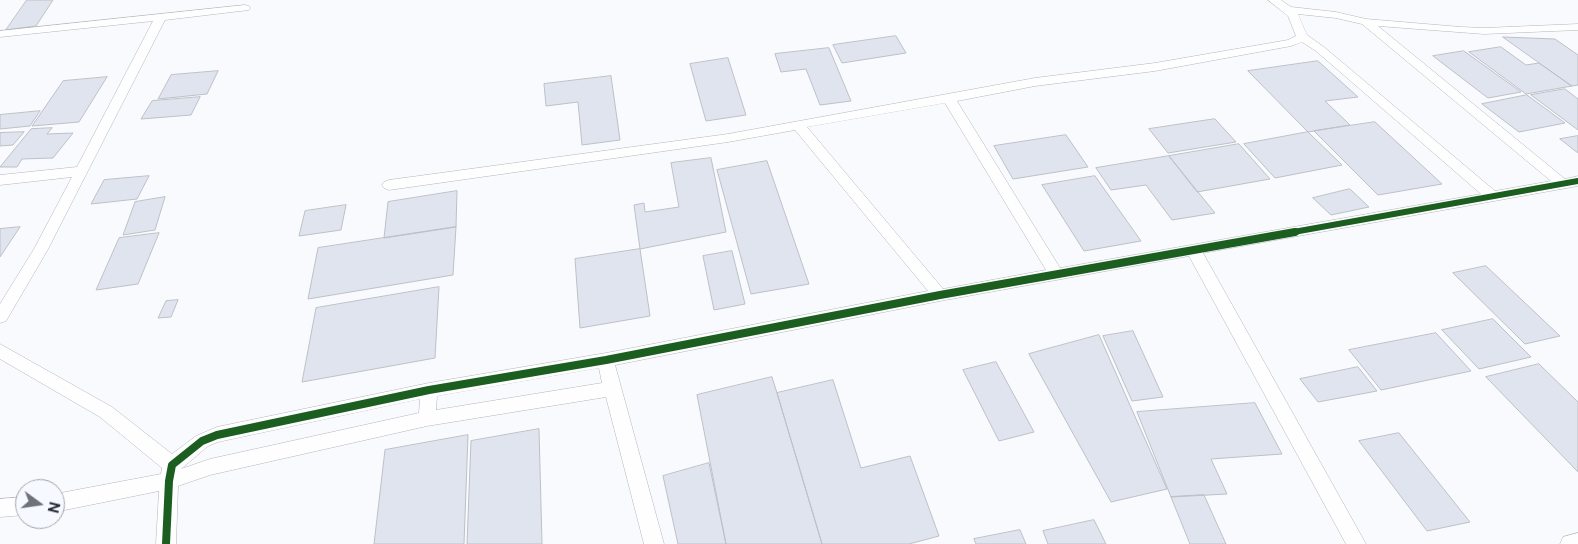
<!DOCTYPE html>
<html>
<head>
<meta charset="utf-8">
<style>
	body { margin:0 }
	#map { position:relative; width:1578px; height:544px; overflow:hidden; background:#f8fafd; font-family:"Public Sans",sans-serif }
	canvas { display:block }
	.north { position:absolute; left:15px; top:479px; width:50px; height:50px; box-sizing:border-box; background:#f6f9ff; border:1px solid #a2a5ad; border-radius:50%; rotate:104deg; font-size:14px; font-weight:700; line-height:20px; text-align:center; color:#232832 }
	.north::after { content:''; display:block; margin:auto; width:18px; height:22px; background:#6e7279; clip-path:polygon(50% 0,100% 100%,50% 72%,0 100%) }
</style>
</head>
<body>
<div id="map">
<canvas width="1578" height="544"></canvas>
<div class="north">N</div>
</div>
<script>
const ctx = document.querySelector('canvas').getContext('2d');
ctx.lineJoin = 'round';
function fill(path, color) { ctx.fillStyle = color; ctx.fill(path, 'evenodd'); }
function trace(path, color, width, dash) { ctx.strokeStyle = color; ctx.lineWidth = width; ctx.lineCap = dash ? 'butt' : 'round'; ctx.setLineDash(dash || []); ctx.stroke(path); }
const building = new Path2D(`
	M27 0H53L36 26 6 30Z
	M896 36 906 53 842 63 833 45Z
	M1503 37 1555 39 1578 55V85L1572 86Z
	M1501 47 1526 65 1539 63 1572 86 1526 94 1469 52Z
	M829 48 851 101 820 105 806 69 781 72 775 54Z
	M1464 51 1521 92 1488 98 1433 56Z
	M728 58 746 115 706 121 690 64Z
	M1318 61 1358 97 1325 101 1350 125 1308 132 1248 71Z
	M218 71 207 94 158 99 171 75Z
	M611 76 620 140 582 145 578 102 546 106 544 84Z
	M107 77 79 122 32 126 63 81Z
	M1565 89 1578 99V130L1531 95Z
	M1527 95 1565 123 1519 132 1482 104Z
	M200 97 191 115 141 119 152 101Z
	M40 111 30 126 0 129V115Z
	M1215 119 1236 142 1168 153 1149 129Z
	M1375 122 1442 184 1378 195 1314 131Z
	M52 128 47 134 73 133 53 158 22 159 17 167H0L31 129Z
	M24 132 13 145 0 146V133Z
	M1308 132 1342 165 1275 178 1244 144Z
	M1066 135 1088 167 1013 179 994 146Z
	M1578 136V153L1560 139Z
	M1239 144 1270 179 1197 192 1169 156Z
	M1169 156 1215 213 1172 220 1146 185 1111 190 1096 168Z
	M711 158 726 232 640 249 634 205 644 203 645 212 679 207 671 163Z
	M767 161 809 284 751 294 717 170Z
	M149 176 137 199 91 204 104 180Z
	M1095 176 1141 241 1084 251 1042 185Z
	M1350 189 1369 207 1331 215 1313 198Z
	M457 191 456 227 384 238 388 202Z
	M165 197 155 230 123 235 135 202Z
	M346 205 341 230 299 236 305 211Z
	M20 227 0 257V229Z
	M456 227 453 275 308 299 318 248Z
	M159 233 138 284 96 290 119 238Z
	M640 249 650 316 580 328 575 259Z
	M732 251 745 304 714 310 703 256Z
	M1486 266 1560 336 1525 344 1453 273Z
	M439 287 435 358 302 382 316 308Z
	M178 300 171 317 158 318 166 301Z
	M1493 319 1531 357 1479 369 1442 330Z
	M1133 331 1163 397 1132 401 1103 336Z
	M1436 333 1471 371 1381 390 1349 350Z
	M1099 335 1167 489 1111 502 1029 354Z
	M996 362 1034 432 999 441 963 370Z
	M1539 364 1578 402V472L1486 377Z
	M1358 367 1377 391 1318 402 1300 379Z
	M772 377 777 393 822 544H726L697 395Z
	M833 380 861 468 910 456 939 536 909 544H822L777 393Z
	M1255 403 1282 454 1211 459 1227 494 1171 497 1137 412Z
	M539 429 542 544H467L471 441Z
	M1399 433 1470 522 1427 531 1359 441Z
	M468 435 464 544H374L385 450Z
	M709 463 726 544H678L663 476Z
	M1204 495 1226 544H1190L1171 497Z
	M1094 520 1106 544H1048L1043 531Z
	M1020 530 1026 544H976L974 539Z`);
fill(building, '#e0e4ef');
trace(building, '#bdc0c7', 1);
const minor = new Path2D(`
	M1268 0H1281L1291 7 1336 12 1366 19 1461 27 1484 28 1578 24V30L1484 34 1378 26 1565 179 1578 176V186L1203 253 1366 544H1346L1189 256 940 301 615 365 664 544H644L606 397 427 426 210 475 178 486 176 544H156L159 491 55 512V494L161 474 162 468 100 417 0 359V344L112 407 172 454 196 436 217 427 429 383 606 353 928 291 795 130 728 142 389 190 384 188 382 185 384 182 389 180 728 134 1035 78 1155 63 1288 40 1296 36 1288 16ZM1298 14 1336 18 1362 24 1551 181 1495 191 1324 47 1307 35ZM1302 42 1316 51 1481 194 1060 268 957 101 1035 86 1155 71 1291 46ZM945 103 1046 270 943 289 807 127ZM599 368 602 383 436 410 437 396ZM420 399 419 413 210 459 181 469 208 446 218 442Z
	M245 5 249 6 250 8 249 10 165 20 47 251 6 321 0 323V304L34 249 72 177 0 185V175L77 167 153 21 0 37V31Z
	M25 497V515L0 517V499Z
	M1578 533V544H1560L1563 537Z`);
trace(minor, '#b3b6bc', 1);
fill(minor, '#fefeff');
trace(new Path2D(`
	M1288 233 1578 181`), '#1b5e20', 6);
trace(new Path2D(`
	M166 544 169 481 172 465 202 441 217 435 429 390 606 360 940 295 1295 232`), '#1b5e20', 8);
</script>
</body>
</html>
